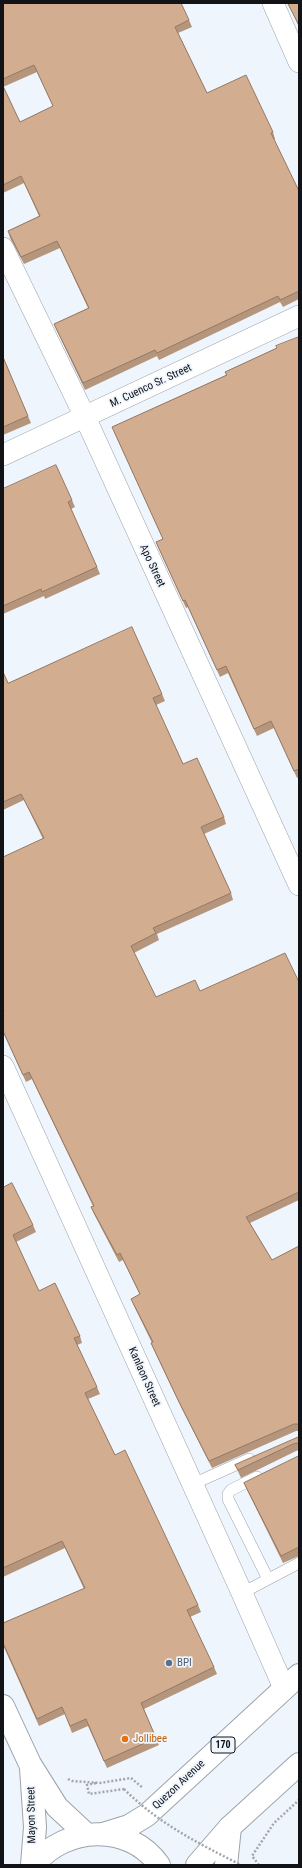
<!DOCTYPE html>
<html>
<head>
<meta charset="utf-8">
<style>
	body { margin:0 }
	#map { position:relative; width:302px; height:1868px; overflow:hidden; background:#eef5fd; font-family:"Roboto Condensed",sans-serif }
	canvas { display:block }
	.frame { position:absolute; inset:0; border:4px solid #111316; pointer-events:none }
</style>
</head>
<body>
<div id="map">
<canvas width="302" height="1868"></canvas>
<div class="frame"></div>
</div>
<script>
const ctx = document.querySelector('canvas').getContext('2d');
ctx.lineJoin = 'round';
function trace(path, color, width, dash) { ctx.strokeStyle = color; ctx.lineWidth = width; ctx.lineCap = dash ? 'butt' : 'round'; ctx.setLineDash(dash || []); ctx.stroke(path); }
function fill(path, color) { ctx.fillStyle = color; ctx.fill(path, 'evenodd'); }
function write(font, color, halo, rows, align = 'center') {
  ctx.font = font + ' "Roboto Condensed",sans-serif'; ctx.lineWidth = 3.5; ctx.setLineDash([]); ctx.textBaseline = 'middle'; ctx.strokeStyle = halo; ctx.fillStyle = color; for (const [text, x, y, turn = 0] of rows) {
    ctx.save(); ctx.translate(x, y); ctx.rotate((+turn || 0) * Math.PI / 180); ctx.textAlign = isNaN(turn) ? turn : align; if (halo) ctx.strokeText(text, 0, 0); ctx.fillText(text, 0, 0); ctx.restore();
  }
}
const lane = new Path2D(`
	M257 1477 231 1490 228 1494V1499L268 1579
	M193 1484 249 1459
	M242 1593 299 1563`);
const street = new Path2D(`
	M273 3 299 62
	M3 248 85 417 299 885
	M3 455 299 316
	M3 1066 242 1593 284 1688`);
const secondary = new Path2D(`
	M3 1706 30 1764 57 1807 86 1834
	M31 1768 35 1827 32 1865
	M226 1865 230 1827`);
const primary = new Path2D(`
	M103 1834 129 1826 147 1815 299 1675
	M34 1865C64 1826 129 1822 159 1865
	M197 1865 230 1827 299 1764`);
trace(lane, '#9da3ab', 12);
trace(street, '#9da3ab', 22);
trace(secondary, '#9da3ab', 24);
trace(primary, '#9da3ab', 24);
trace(new Path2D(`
	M68 1779 72 1781 100 1783 131 1778 143 1788
	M96 1783 87 1785 89 1794 124 1789
	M259 1865 252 1856 274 1823 299 1800`), '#a1a6ac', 2.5, [2, 2]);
trace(lane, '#fff', 11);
trace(street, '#fff', 21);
trace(secondary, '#fff', 22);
trace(primary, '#fff', 22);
trace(new Path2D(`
	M124 1789C159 1824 198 1843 241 1865`), '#a1a6ac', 2.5, [2, 2]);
fill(new Path2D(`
	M3 3 189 20 192 27 178 33 207 93 273 132 275 139 274 140 299 191V299L283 307 280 302 159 360 157 356 85 390 57 331 54 324 88 308 60 248 24 264 10 238 8 231 39 216 24 183 3 193ZM37 72 53 106 20 122 3 87Z
	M288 3H299V27Z
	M299 337V777L297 778 274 728 257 736 228 673 220 677 188 607 186 608 159 549 156 542 163 539 115 434 112 427 226 375 225 372 277 348Z
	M3 357 31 423 3 435Z
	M3 489 72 500 75 507 71 509 97 567 100 574 45 599 44 596 3 614Z
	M3 672 8 683 162 694 165 701 156 705 183 764 224 817 226 824 204 834 231 893 233 900 157 934 159 940 134 953 156 997 200 991 299 982V1200L250 1223 272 1260 299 1246V1431H296L212 1468 182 1409 154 1350 151 1343H152L134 1306 131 1299 140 1295 123 1260 119 1262 94 1214 91 1207 93 1206 32 1079 26 1082 3 1032V1012L4 1011 3 1010V857L43 839 24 800 3 810Z
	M3 1186 33 1225 36 1232 16 1242 39 1291 80 1336 82 1343 77 1345 97 1387 100 1394 88 1399 115 1455 198 1605 201 1612 190 1617 214 1667 217 1674 144 1709 159 1745 107 1768 88 1726 72 1733 65 1714 39 1726 3 1645V1623L84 1589 65 1548 3 1577Z
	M299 1437V1450L296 1451 241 1478 235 1465Z
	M299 1456V1556L283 1563 247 1490 244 1483Z`), '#b5957c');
const building = new Path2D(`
	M3 3H181L189 20 175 27 207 93 246 75 273 132 271 133 299 191V291L280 300 278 296 157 353 155 350 83 383 54 324 89 308 57 241 21 257 8 231 40 216 21 176 3 185V86L20 122 53 106 34 65 3 79Z
	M288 3H299V25Z
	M299 337V769L294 771 271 721 254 729 226 666 217 670 185 600 183 601 156 542 163 539 112 427 227 375 225 372 277 348 276 346Z
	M3 357 28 416 3 427Z
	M56 465 72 500 68 502 97 567 42 592 41 589 3 606V489Z
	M132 627 162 694 153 698 183 764 197 758 224 817 201 827 231 893 153 928 156 933 131 946 156 997 195 980 200 991 285 953 299 982V1192L246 1217 272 1260 299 1246V1424H294L209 1461 179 1402 151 1343 153 1342 131 1299 140 1294 120 1253 117 1255 91 1207 94 1206 29 1072 23 1075 3 1031V1012L4 1011 3 1008V857L44 838 21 794 3 802V672L8 683Z
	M12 1183 33 1225 13 1235 39 1291 55 1283 80 1336 74 1338 97 1387 85 1393 115 1455 125 1450 198 1605 187 1610 214 1667 141 1703 156 1738 104 1761 86 1719 70 1726 62 1707 37 1719 3 1643V1623L85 1588 62 1541 3 1568V1186V1187Z
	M299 1437V1444L297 1443 293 1444 238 1470 235 1465Z
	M299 1456V1547L281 1556 244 1483Z`);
fill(building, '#d3ad90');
trace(building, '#947965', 1);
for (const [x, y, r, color] of [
	[169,1663,4,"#5c6f8a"],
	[125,1739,4,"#e8710a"]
]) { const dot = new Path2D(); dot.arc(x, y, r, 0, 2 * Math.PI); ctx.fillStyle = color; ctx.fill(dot); trace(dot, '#eef5fd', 1.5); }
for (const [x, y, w] of [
	[223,1745,24]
]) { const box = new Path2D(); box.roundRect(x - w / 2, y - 8, w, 16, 3); ctx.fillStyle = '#eef5fd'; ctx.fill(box); trace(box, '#111316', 1); }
write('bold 10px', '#111316', null, [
	["170",223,1745]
]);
write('11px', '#111316', '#eef5fd', [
	["M. Cuenco Sr. Street",151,386,-25],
	["Apo Street",152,566,65],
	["Kanlaon Street",144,1377,66],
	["Quezon Avenue",179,1785,-43],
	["Mayon Street",32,1815,-91]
]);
write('11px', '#4e5e75', '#eef5fd', [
	["BPI",177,1663]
], 'left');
write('11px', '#c56008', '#eef5fd', [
	["Jollibee",133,1739]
], 'left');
</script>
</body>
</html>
